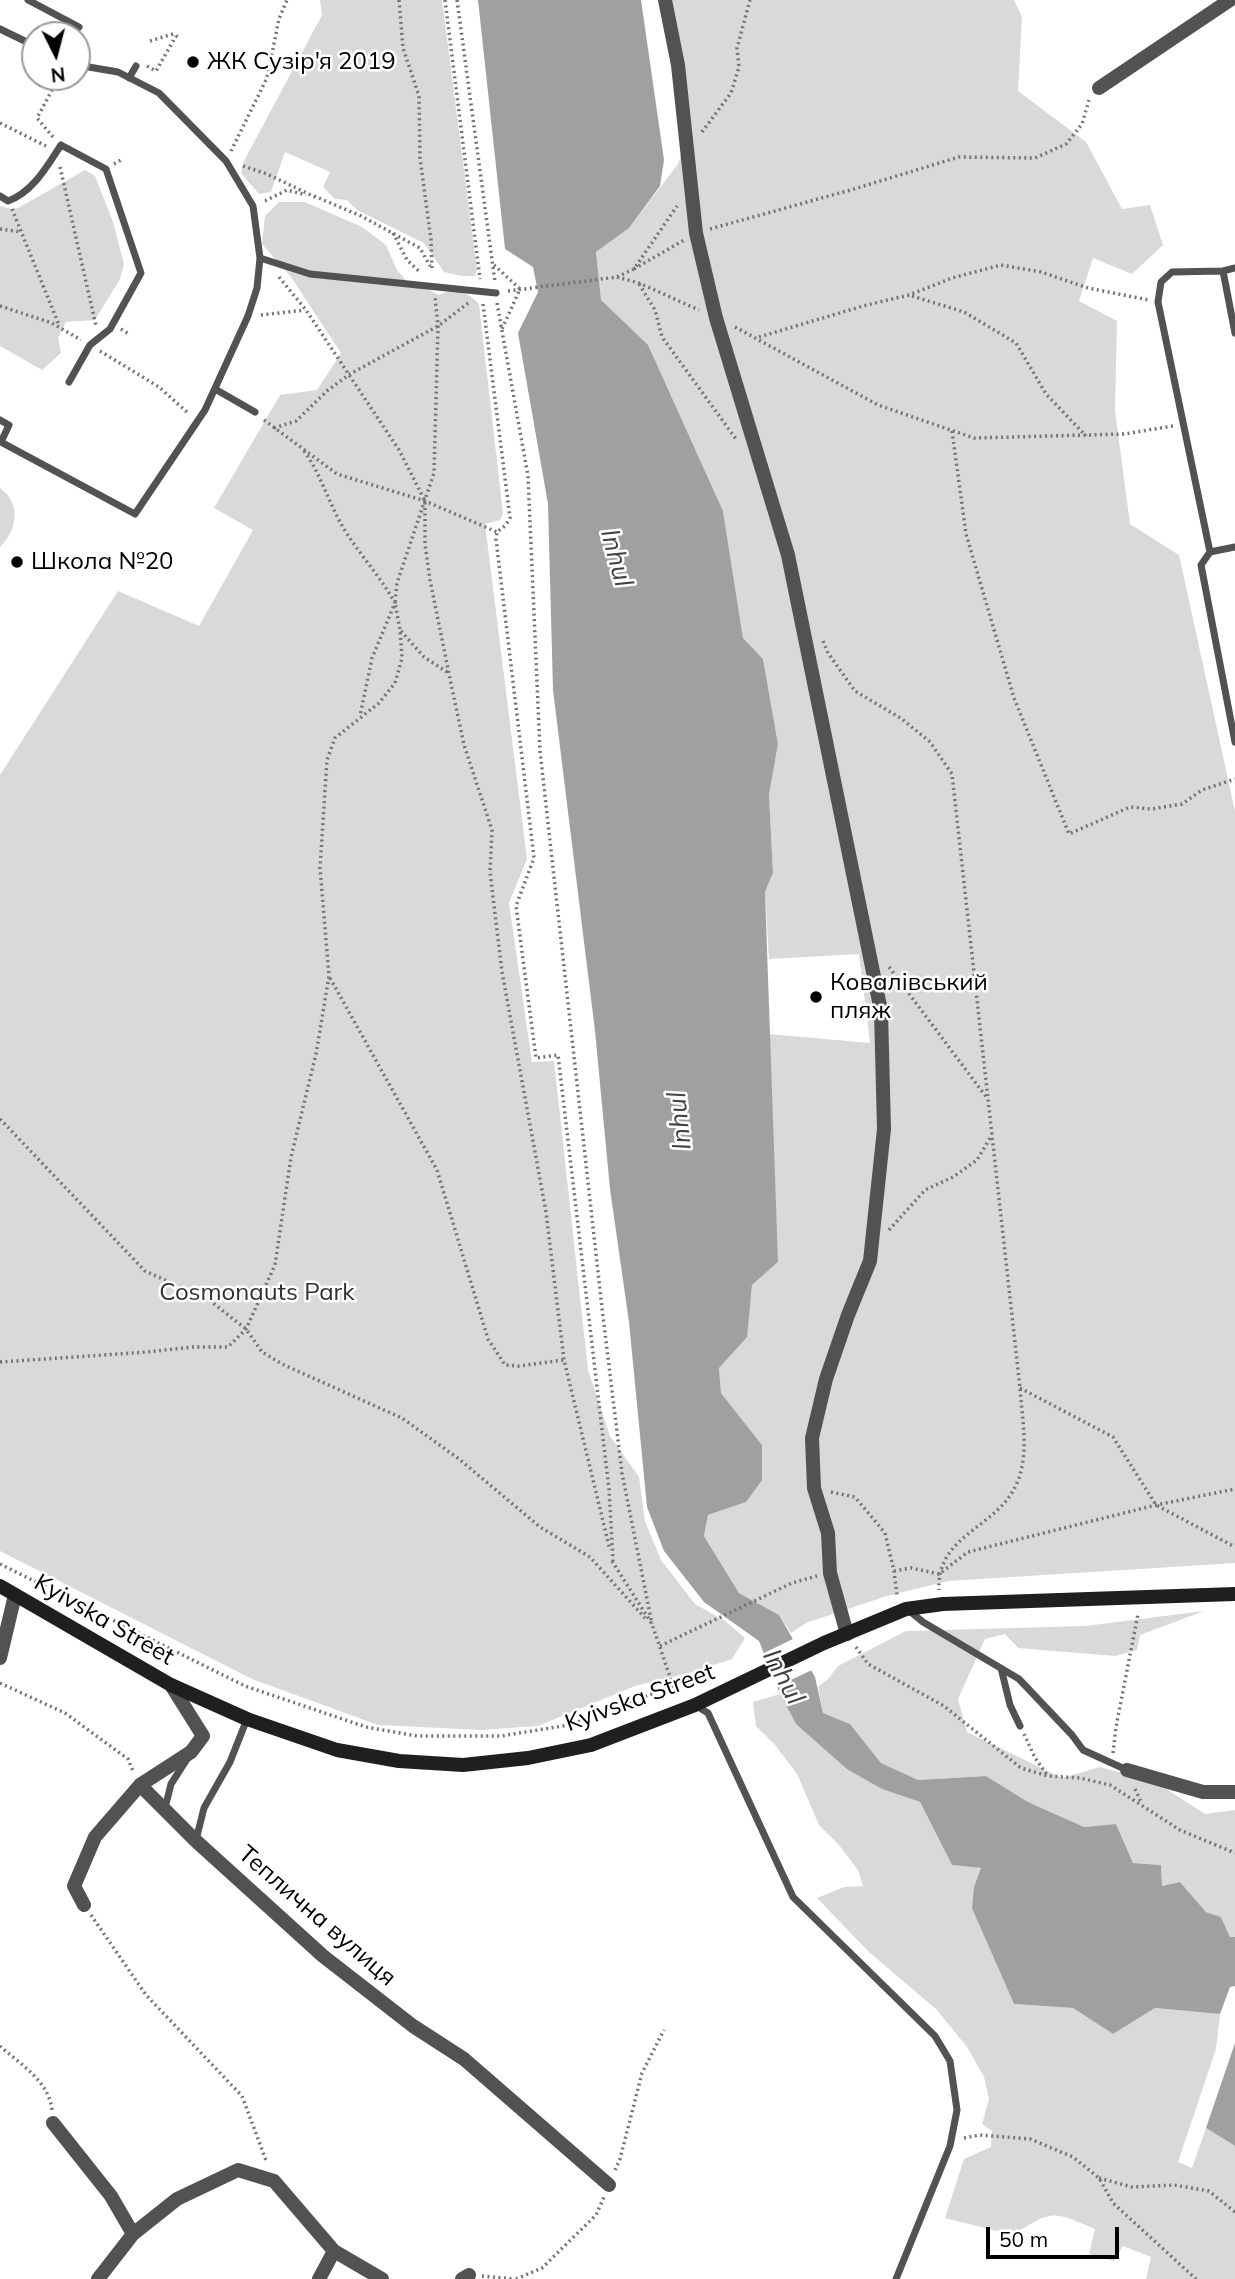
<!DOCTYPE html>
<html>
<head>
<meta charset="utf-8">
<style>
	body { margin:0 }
	#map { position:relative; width:1235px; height:2279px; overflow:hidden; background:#fff; font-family:Mulish,sans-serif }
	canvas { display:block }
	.north { position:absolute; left:21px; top:21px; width:70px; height:70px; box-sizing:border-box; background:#fff; border:2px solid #999; border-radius:50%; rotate:174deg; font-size:19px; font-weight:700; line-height:28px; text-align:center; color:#000 }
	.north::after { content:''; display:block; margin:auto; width:24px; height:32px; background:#000; clip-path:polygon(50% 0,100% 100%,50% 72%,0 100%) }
	.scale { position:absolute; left:986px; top:2227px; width:133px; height:32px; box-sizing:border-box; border:4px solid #000; border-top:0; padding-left:9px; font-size:21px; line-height:24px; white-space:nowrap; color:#000; -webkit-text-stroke:5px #fff; paint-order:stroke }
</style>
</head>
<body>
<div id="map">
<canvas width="1235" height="2279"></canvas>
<div class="north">N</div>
<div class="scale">50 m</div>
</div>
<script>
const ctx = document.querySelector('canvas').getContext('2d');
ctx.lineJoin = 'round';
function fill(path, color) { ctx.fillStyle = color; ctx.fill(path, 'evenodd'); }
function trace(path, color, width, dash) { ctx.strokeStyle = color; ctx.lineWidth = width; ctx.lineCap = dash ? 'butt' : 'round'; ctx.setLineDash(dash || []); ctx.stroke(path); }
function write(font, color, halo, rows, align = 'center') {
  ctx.font = font + ' Mulish,sans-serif'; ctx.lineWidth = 5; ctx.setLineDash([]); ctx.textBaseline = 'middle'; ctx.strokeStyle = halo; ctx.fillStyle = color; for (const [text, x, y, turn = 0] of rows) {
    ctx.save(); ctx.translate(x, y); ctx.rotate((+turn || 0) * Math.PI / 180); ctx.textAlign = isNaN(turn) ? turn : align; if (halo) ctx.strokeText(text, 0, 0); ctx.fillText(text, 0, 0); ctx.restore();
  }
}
fill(new Path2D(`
	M320 0H442L477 270 475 276H462L444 272 424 243 357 210 347 200 335 199 323 187 330 172 285 152 271 192 259 194 241 173 244 161 322 15Z
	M672 0H1014L1022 17 1018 91 1086 142 1122 209 1150 205 1163 245 1132 274 1093 258 1079 301 1117 321 1115 411 1130 524 1179 555 1235 811V1563L948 1581 887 1596 806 1623 791 1633 779 1615 739 1593 704 1536 708 1515 746 1502 762 1445 721 1393 719 1368 746 1337 752 1285 778 1262 768 1034 870 1043 859 954 769 959 765 892 773 873 769 795 778 744 763 659 743 638 723 511 648 346 601 301 596 252 629 228 678 164 691 125Z
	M85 170 95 176 113 222 124 264 120 279 95 320 66 322 58 338 61 353 42 370 0 346V206L12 209 18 208Z
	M279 202H305L362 227 386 245 397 270 411 286 426 288 439 295C454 288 467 291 479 304L503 514 500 520 485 524 527 859 509 903 532 1062 554 1061 588 1370 610 1436 639 1477 645 1521 661 1560 695 1604 725 1621 745 1638 732 1659 693 1672 635 1686 538 1726 481 1730 378 1725 252 1679 0 1551V775L118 591 199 626 253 530 214 508 280 395 317 390 341 353 291 277 262 244 265 216Z
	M0 488C21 503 18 530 0 547Z
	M1204 1611 1140 1635 1137 1650 1115 1656 1018 1648 1005 1634 985 1639 958 1699 967 1732 1062 1778 1100 1767 1157 1783 1205 1814 1235 1810V1937H1230L1221 1917 1206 1912 1180 1882 1162 1886 1161 1865 1133 1863 1116 1824 1084 1827 1028 1802 986 1776 918 1780 881 1763 850 1724 823 1713 818 1687 828 1679 838 1666 906 1631 1085 1626Z
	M780 1694 796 1724 882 1789 920 1802 952 1865 982 1868 974 1887 995 1960 1014 2004 1073 2008 1113 2034 1155 2008 1220 2014 1216 2049 1178 2162 1192 2168 1206 2128 1235 2146V2279H1146L1151 2257 1123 2246 1114 2261 1089 2254 1095 2229C1052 2211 1053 2209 1013 2235L945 2218 964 2159 991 2147 992 2131 982 2124 989 2099 984 2077 967 2047 937 2010 869 1952 817 1898 844 1887 863 1886 858 1870 839 1845 819 1825 797 1774 775 1745 756 1726 753 1702Z`), '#d9d9d9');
fill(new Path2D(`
	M478 0H641L664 160 660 186 629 228 596 252 601 300 648 345 723 511 743 638 763 659 778 744 769 795 773 873 765 892 778 1262 752 1285 747 1337 719 1368 721 1393 762 1445V1480L746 1502 708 1515 704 1536 739 1593 779 1615 815 1677 823 1713 850 1724 881 1763 918 1780 986 1776 1028 1802 1084 1827 1116 1824 1133 1863 1161 1865 1162 1886 1180 1882 1206 1912 1221 1917 1230 1937H1235V1986L1230 1987 1220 2014 1155 2008 1113 2034 1073 2008 1014 2004 972 1908 974 1887 981 1868 952 1865 920 1802 882 1789 847 1769 796 1724 780 1694 759 1641 704 1602 664 1551 647 1507 629 1322 610 1189 595 1031 553 690 548 504 518 333 538 292 533 267 505 249Z
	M1235 2043V2146L1206 2128Z`), '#a0a0a0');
fill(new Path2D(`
	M797 1637 814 1669 774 1688 760 1655Z`), '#fff');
trace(new Path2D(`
	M399 0 403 48 419 96 420 158 431 240 432 270
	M445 0 480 279
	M457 0 495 282
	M150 41 173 34 180 38
	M147 66 156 71 176 36
	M0 123 48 147
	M702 132 731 93 739 67 737 48 750 0
	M53 137 37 118 59 77
	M231 151 267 78 279 19 287 0
	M114 164 121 160
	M243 166 267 174 315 197
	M60 167 96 326
	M314 196 361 216 420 248 430 266
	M265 201 287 190 306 195
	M12 209 59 325
	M0 229 21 232
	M710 229 854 189 959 157 1035 158 1066 144 1082 124 1089 100
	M393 233 407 260 421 273
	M494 265 520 289 502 329
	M634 269 684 240
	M279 277 306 310 399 450 425 501V544L430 580 449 674 464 745 492 830 490 872 502 972 546 1212 564 1360 610 1550
	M617 277 639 283 699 310
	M639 284 655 310 662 337 736 439
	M508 291 617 277 634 269 677 206
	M912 296 964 312 1016 343 1046 394 1086 436
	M497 303 528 476 540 751 602 1308 622 1473 652 1624
	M483 304 510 518 506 525 497 532 496 539 534 858 516 906 536 1058 558 1055 609 1489 613 1561
	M0 306 52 323 81 340
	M261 315 305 310
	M735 327 878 405 974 438 1124 434 1173 426
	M121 329 129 334
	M759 337 863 306 909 295 952 278 1001 265 1041 272 1088 288 1149 300
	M100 351 159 387 188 413
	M264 420 337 474 425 501 497 532
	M274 428 296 421 328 390 350 374 438 326 471 301
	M952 431 966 534 1014 698 1069 834 1130 807 1151 809 1182 804 1202 790 1235 779
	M304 451C321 474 329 504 344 529 360 555 380 576 395 603L372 658 360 716
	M401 631 424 657 447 672
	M823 641 828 653 855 691 902 719 930 742 952 774 1020 1388C1022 1419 1030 1456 1016 1485 997 1528 936 1535 939 1590
	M889 967 987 1098
	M330 978 437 1170 488 1339 505 1365 519 1366 564 1360
	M0 1119 145 1271 209 1300 246 1329 262 1352 284 1365 402 1418 459 1459 540 1527 590 1557 645 1618
	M889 1230 925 1190 953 1177 977 1160 992 1135
	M0 1362 147 1352 193 1347H228L246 1329 275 1265 291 1157 316 1054 329 976 320 868 327 760 335 738 379 703 395 683 402 658 400 630 395 603 397 583 434 473 438 326 435 297
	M1020 1388 1113 1437 1156 1505 1235 1547
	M831 1492 855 1497 885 1533 894 1571 897 1596
	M612 1561 652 1624 673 1686 683 1695
	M0 1564 245 1686 366 1727 417 1736H501L569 1725 673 1686
	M894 1571 911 1568 939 1574 968 1552 1156 1505 1235 1489
	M660 1646 792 1583 817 1576
	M856 1647 868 1664 944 1706 1021 1768 1048 1776 1080 1778 1110 1785 1180 1830 1235 1853
	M0 1683 65 1713 128 1759 133 1771
	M1024 1734 1035 1758 1048 1776
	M1113 1753 1116 1727 1138 1614
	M1135 1789 1142 1804
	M91 1915 146 1995 242 2096 267 2163
	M0 2046C20 2064 49 2081 52 2110
	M964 2138 980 2135 1030 2139 1073 2157 1099 2178 1113 2203 1196 2279
	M615 2170 620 2159 642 2073 664 2030
	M1099 2178 1132 2187 1174 2185 1209 2191 1235 2212
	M482 2276 514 2279
	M516 2279 542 2268 596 2215 604 2197`), '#747474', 3.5, [2, 3.5]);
trace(new Path2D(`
	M28 0 79 27
	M0 29 35 46
	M129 78 136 66
	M0 196 8 201C33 192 47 166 61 145L106 169 141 273 110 329 90 345 69 382
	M260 258 310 274 496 293
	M1223 271 1235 333
	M215 389 255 412
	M0 420 9 425 1 442 135 514 205 410 248 316 257 288 260 258 253 206 226 161 159 93 118 72 77 65
	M1235 547 1210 552 1201 565 1235 742
	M1210 552 1158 302 1161 282 1172 272 1223 271 1235 268
	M907 1609 923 1622 1019 1679 1072 1735 1083 1750 1127 1770
	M1001 1668 1010 1705 1020 1726
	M695 1705 708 1713 793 1897 935 2036 950 2061 957 2110 950 2146 896 2279
	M165 1808 171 1784 187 1759
	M196 1840 204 1808 230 1762 247 1719`), '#525252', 7);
trace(new Path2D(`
	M665 0 678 65 696 233 716 318 788 555 881 1011 884 1129 870 1261 848 1315 826 1379 812 1438 814 1488 828 1533 830 1573 847 1634
	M1099 88 1230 0
	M0 1658 15 1595
	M1127 1770 1203 1792H1235
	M140 1785 196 1841 323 1956 413 2026 464 2059 609 2185
	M84 1905 74 1886 95 1837 140 1785 191 1752 203 1736 171 1685
	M53 2123 111 2196 133 2234
	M98 2279 133 2234 177 2199 238 2170 274 2181 334 2251 382 2279
	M319 2279 334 2251
	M462 2279 469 2275`), '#525252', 14);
trace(new Path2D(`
	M0 1586 171 1685 247 1719 337 1750 399 1761 463 1765 528 1758 591 1745 695 1705 824 1643 906 1609 943 1604 1235 1594`), '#1f1f1f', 14);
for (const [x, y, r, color] of [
	[193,62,7,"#000"],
	[17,562,7,"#000"],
	[816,997,7,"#000"]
]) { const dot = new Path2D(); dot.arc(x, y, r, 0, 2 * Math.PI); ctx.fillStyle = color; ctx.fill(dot); trace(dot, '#fff', 2.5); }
write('24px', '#000', '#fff', [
	["ЖК Сузір'я 2019",207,62],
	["Школа №20",31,562],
	["Ковалівський",830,983],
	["пляж",830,1011]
], 'left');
write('24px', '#303030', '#fff', [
	["Cosmonauts Park",257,1293]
]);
write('24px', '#000', '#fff', [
	["Kyivska Street",104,1620,30],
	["Kyivska Street",640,1698,-20],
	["Теплична вулиця",317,1916,41]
]);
write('italic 26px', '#414141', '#fff', [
	["Inhul",616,558,75],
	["Inhul",680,1121,-96],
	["Inhul",783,1677,62]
]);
</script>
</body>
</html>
